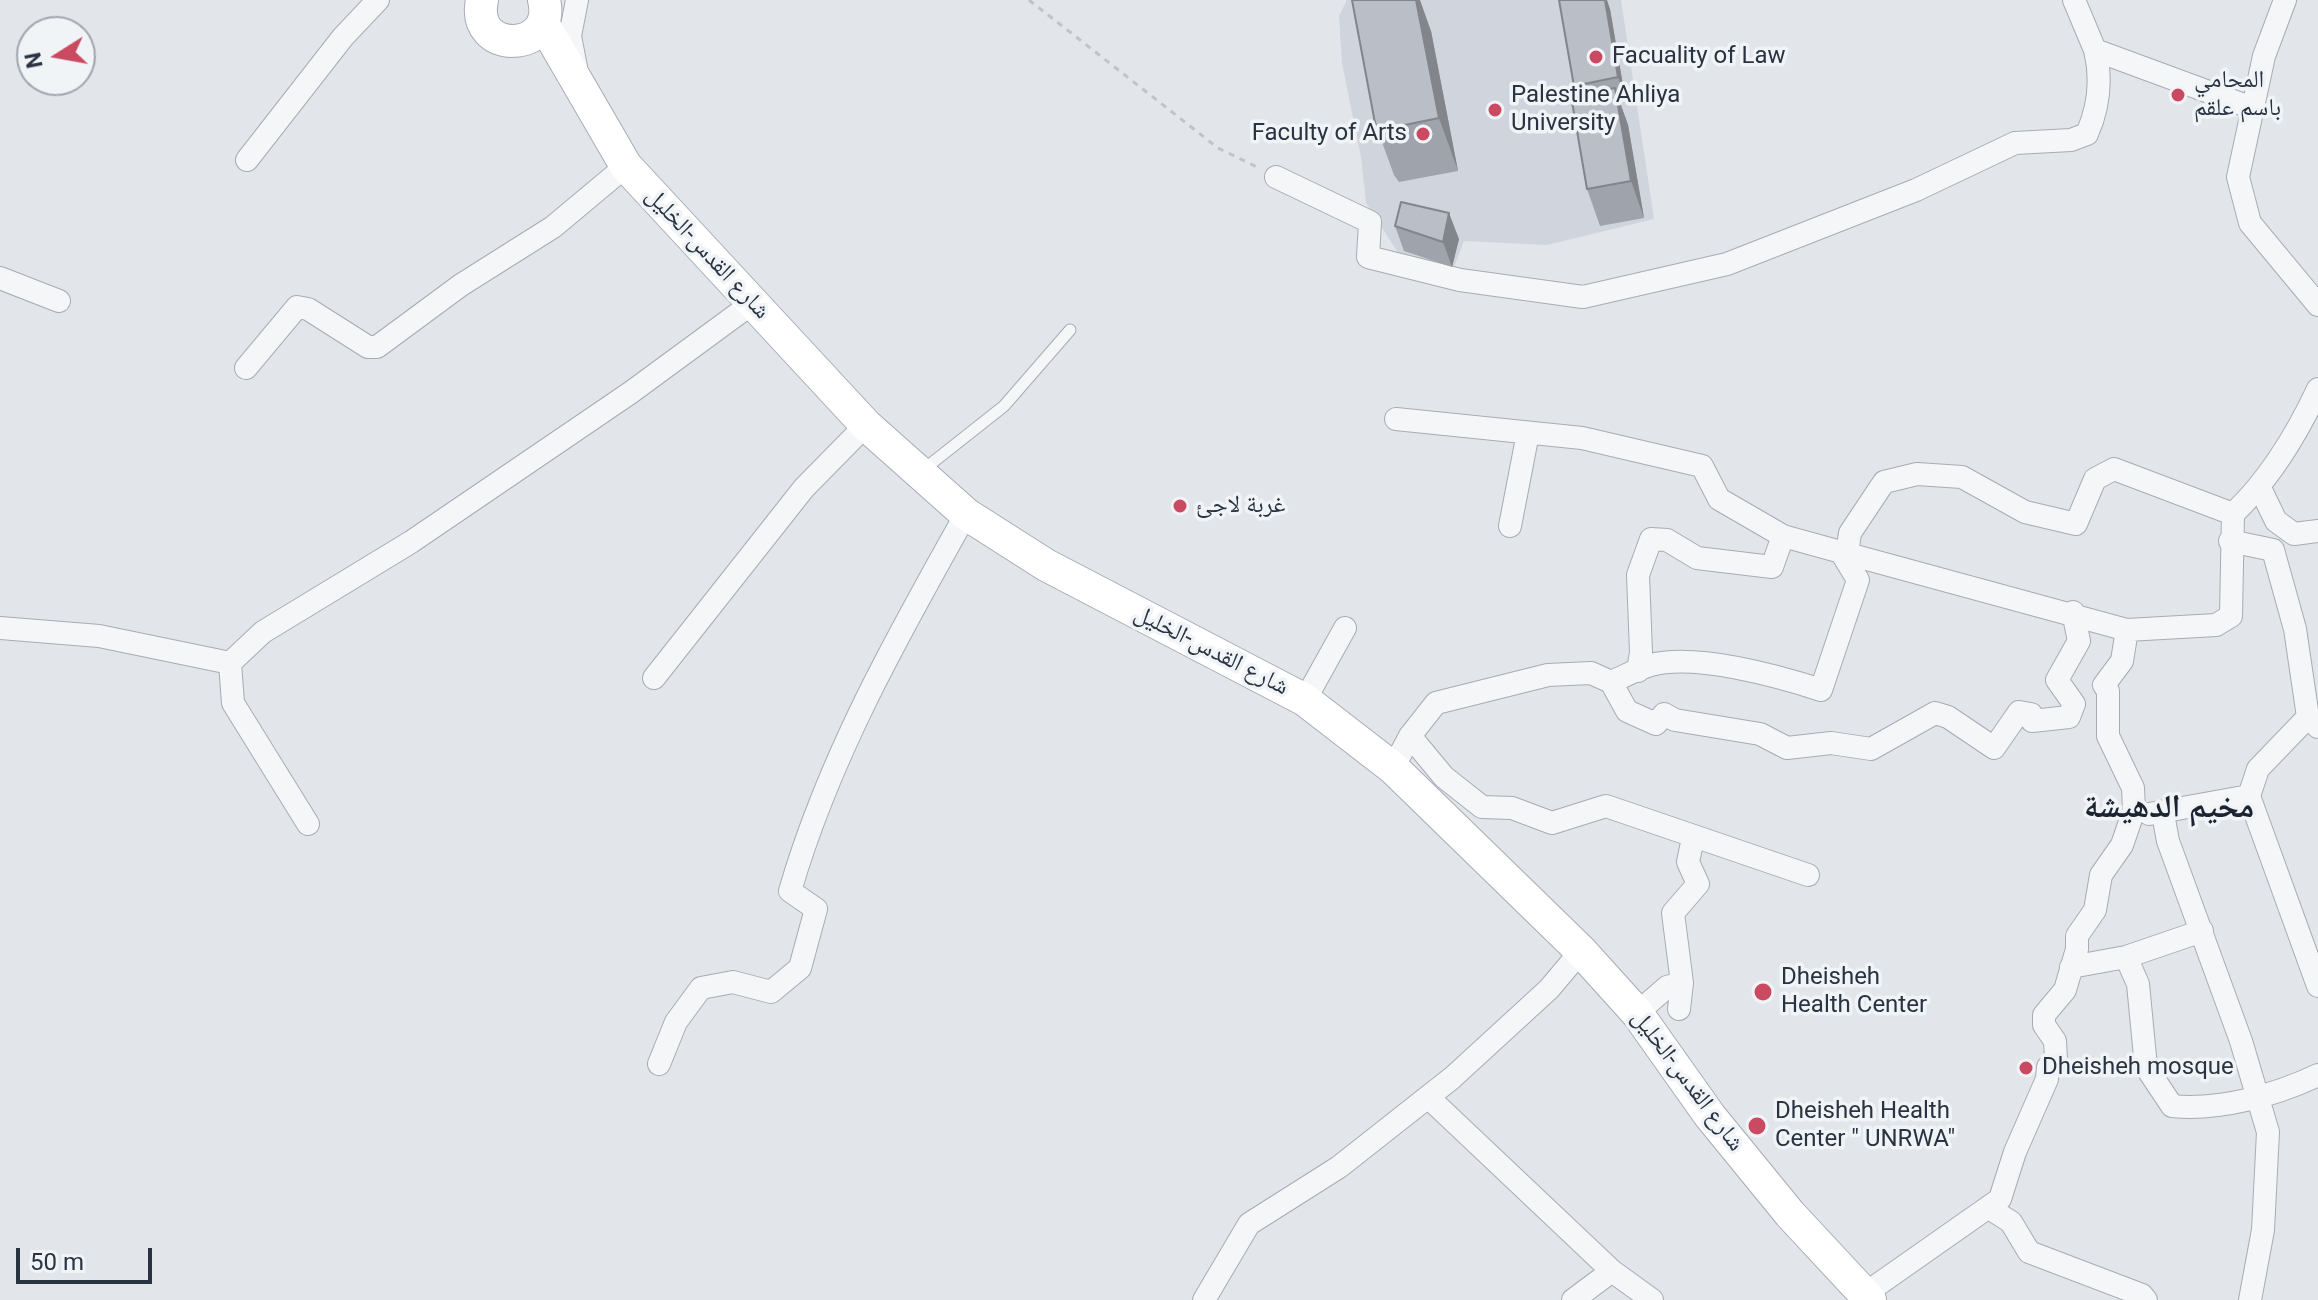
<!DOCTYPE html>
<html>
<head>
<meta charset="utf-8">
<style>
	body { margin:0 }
	#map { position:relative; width:2318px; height:1300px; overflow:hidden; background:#e2e5ea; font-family:Roboto,sans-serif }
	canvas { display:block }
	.north { position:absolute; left:16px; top:16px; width:80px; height:80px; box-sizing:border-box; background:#f1f4f7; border:2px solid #a1a7ae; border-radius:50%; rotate:259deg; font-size:22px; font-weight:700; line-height:32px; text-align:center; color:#2a3341 }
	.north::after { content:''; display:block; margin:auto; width:28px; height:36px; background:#ca4b61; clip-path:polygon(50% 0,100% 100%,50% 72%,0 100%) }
	.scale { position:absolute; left:16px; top:1248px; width:136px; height:36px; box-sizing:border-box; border:4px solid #2a3341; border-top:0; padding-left:10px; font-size:24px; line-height:28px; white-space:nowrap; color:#2a3341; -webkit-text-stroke:6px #f1f4f7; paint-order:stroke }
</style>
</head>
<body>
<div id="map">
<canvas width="2318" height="1300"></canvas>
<div class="north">N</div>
<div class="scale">50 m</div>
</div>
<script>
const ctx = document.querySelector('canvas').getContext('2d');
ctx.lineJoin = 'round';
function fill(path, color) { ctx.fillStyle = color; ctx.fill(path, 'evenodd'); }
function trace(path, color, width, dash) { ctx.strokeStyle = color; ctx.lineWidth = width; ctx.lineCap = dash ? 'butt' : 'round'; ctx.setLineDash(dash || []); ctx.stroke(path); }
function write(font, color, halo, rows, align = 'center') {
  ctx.font = font + ' Roboto,"Noto Naskh Arabic",sans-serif'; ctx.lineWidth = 7; ctx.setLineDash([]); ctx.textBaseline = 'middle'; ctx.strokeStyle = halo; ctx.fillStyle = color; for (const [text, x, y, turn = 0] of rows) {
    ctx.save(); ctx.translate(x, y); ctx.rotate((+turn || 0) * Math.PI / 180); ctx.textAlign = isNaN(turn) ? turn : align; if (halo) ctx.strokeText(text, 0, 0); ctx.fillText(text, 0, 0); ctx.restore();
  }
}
fill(new Path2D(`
	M1347 0H1621L1654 219 1547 245 1464 241 1453 270 1402 259 1366 203 1361 157 1342 63 1339 16Z`), '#d0d4dc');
const lane = new Path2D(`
	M923 470 1004 406 1070 330`);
const street = new Path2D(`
	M2074 0 2095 50 2255 109
	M2285 0 2264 56 2238 177 2250 223 2318 305
	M576 67 570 36 577 0
	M247 160 343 37 378 0
	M1276 177 1370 222 1368 257 1460 280 1583 297 1727 264 1916 190 2015 143 2071 140 2087 134C2099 107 2102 79 2095 50
	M0 278 59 301
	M246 368 297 307 308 309 368 347H377L461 285 553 227 626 166
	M2260 488 2276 521 2294 534 2318 531
	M1510 526 1528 433
	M2230 541 2273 550 2295 629 2308 717 2318 727
	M1841 552 2127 630
	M1847 554 1850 533 1884 482 1917 474 1962 477 2025 512 2076 524 2095 479 2114 469 2233 514
	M0 628 99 636 230 663
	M1638 671 1641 652 1638 575 1651 539 1667 540 1697 558 1772 567 1783 536
	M654 678 804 488 866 425
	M1611 682 1627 711 1656 724 1664 714 1675 720 1760 734 1787 748 1831 743 1871 749 1935 713 1948 717 1994 748 2019 712 2031 714 2032 721 2069 717 2074 704 2057 680 2079 641 2073 612
	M1305 700 1345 628
	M1410 736 1444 777 1482 807 1512 808 1552 823 1606 806 1808 875
	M1393 768 1410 736 1436 703 1548 675 1591 673 1611 682C1624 677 1638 668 1651 665 1695 653 1778 676 1821 690L1858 580 1841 552 1783 536 1719 499 1702 466 1582 438 1396 419
	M2249 796 2318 986
	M2149 814 2249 796 2258 769 2308 717
	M2163 814 2168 841 2241 1041 2268 1132 2263 1230 2250 1300
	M308 824 233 703 230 663 263 632 411 542 630 393 754 302
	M2126 957 2138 984 2146 1067 2172 1106C2219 1111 2276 1095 2318 1075
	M2071 967 2126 957 2202 931
	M1679 1009 1682 983 1673 913 1698 884 1688 862 1693 838
	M1637 1013 1667 987 1682 983
	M659 1064 676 1022 701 988 733 982 771 992 800 968 816 909 790 891C829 757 898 635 966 514
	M1428 1097 1612 1271 1652 1300
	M1989 1208 2011 1222 2029 1252 2142 1295 2146 1300
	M1866 1293 2000 1199 2015 1152 2047 1079 2048 1067 2056 1059 2055 1041 2044 1025V1015L2065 990 2077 949V936L2095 910 2101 875 2122 845 2134 810 2133 788 2108 736V691L2104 685 2122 661 2127 630 2216 625 2231 616 2233 514C2270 479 2296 436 2318 389
	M1204 1300 1249 1224 1339 1167 1452 1078 1549 989 1581 951
	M1573 1300 1612 1271`);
const secondary = new Path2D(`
	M482 0C470 56 557 53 544 0
	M543 23 626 166 866 425 966 514 1046 565 1305 700 1393 768 1581 951 1637 1013 1710 1116 1790 1214 1870 1300`);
trace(lane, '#a7acb4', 13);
trace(street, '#a7acb4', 24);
trace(secondary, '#a7acb4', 34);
trace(new Path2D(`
	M1029 0 1218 148 1259 168`), '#c0c3c8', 3, [6, 6]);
trace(lane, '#f5f6f8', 11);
trace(street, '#f5f6f8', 22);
trace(secondary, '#fff', 32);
fill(new Path2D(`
	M1610 9 1625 97 1618 98 1628 125 1644 218 1600 226 1587 189 1577 95 1574 86Z
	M1431 31 1458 171 1399 182 1394 175 1375 123Z
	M1395 226 1459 239 1452 267 1404 251Z`), '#9fa3ab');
fill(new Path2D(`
	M1416 0H1420L1431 31 1458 171 1439 118Z
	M1605 0H1607L1610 9 1625 97 1618 77Z
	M1615 88 1628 125 1644 218 1631 181Z
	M1449 213 1459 239 1452 267 1443 242Z`), '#82858b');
const building = new Path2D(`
	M1352 0H1416L1439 118 1380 130 1375 123Z
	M1559 0H1605L1618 77 1574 86Z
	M1615 88 1631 181 1587 189 1571 96Z
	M1401 202 1449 213 1443 242 1395 226Z`);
fill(building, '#b9bec7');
trace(building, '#82858b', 2);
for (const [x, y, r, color] of [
	[1596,57,8,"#ca4b61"],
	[2178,95,8,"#ca4b61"],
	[1495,110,8,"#ca4b61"],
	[1423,134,8,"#ca4b61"],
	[1180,506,8,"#ca4b61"],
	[1763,992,10,"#ca4b61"],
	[2026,1068,8,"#ca4b61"],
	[1757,1126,10,"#ca4b61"]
]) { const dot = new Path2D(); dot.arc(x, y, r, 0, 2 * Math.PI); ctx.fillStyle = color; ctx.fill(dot); trace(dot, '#f1f4f7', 3); }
write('24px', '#2a3341', '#f1f4f7', [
	["Facuality of Law",1612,57],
	["المحامي",2194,81],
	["باسم علقم",2194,109],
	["Palestine Ahliya",1511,96],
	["University",1511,124],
	["Faculty of Arts",1407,134,"right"],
	["غربة لاجئ",1196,506],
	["Dheisheh",1781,978],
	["Health Center",1781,1006],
	["Dheisheh mosque",2042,1068],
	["Dheisheh Health",1775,1112],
	["Center \" UNRWA\"",1775,1140]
], 'left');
write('24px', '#2a3341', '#f1f4f7', [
	["شارع القدس-الخليل",707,254,47],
	["شارع القدس-الخليل",1211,651,27],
	["شارع القدس-الخليل",1687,1081,53]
]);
write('bold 32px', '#1c2432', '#f1f4f7', [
	["مخيم الدهيشة",2169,809]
]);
</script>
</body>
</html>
